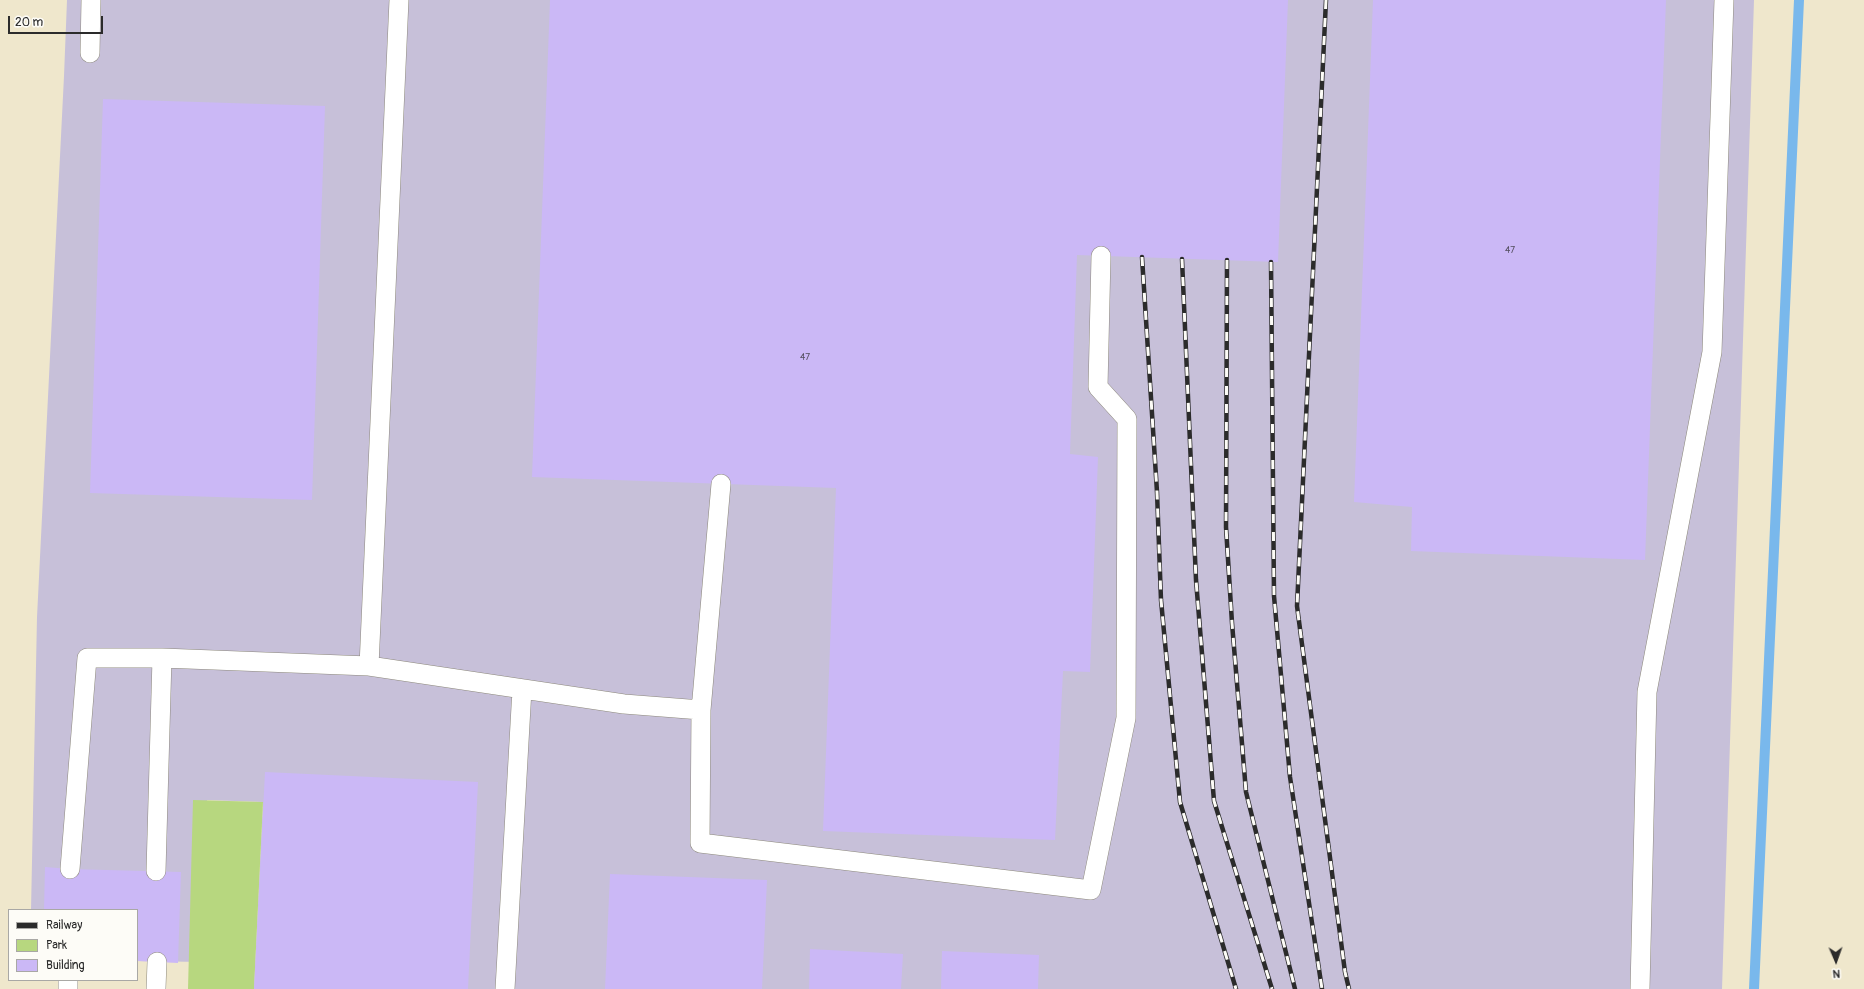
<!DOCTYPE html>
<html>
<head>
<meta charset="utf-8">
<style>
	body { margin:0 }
	#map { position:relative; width:1864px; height:989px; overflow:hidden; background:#efe7cc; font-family:Pangolin,sans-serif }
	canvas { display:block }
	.legend { position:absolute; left:8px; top:909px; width:130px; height:72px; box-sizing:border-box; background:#fdfcf7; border:1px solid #a9a8a5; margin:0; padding:5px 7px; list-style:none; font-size:12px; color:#2b2b2b }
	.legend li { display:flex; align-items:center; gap:8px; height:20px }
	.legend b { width:20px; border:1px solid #a9a8a5 }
	.north { position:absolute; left:1816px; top:941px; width:40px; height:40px; -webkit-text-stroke:3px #fdfcf7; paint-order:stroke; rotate:178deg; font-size:11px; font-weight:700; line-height:16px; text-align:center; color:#2b2b2b }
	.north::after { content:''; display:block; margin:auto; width:14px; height:18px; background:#2b2b2b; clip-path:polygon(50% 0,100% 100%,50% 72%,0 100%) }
	.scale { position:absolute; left:8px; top:16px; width:95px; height:18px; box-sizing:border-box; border:2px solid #2b2b2b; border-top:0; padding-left:5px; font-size:12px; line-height:14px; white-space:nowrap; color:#2b2b2b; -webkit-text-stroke:3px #fdfcf7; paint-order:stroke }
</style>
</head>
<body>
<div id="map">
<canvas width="1864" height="989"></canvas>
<ul class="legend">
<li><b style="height:5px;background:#2b2b2b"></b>Railway</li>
<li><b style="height:11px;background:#b7d77f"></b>Park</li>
<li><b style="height:11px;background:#cbb8f6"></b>Building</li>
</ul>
<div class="north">N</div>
<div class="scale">20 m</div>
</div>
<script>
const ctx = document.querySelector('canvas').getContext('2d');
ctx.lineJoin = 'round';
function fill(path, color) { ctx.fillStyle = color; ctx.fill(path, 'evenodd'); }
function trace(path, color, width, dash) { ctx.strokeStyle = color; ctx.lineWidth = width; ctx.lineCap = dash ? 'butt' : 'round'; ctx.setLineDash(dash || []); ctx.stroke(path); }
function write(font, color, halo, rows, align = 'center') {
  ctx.font = font + ' Pangolin,sans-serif'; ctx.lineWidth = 3; ctx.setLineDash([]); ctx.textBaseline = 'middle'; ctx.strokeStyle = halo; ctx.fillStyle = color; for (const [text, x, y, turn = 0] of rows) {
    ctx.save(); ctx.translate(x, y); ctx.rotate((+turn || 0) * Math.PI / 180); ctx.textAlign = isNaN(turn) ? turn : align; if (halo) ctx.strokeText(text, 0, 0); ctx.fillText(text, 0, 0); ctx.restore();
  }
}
fill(new Path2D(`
	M67 0H1754L1722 989H254L263 802 207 800 203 962 137 961V910H31L37 617 64 76Z`), '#c7c0d9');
fill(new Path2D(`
	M193 800 263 802 254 989H188Z`), '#b7d77f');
trace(new Path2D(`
	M1754 989 1799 0`), '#79b8ec', 10);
fill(new Path2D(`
	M550 0H1288L1278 262 1077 255 1070 454 1098 457 1090 672 1063 671 1055 840 823 831 836 488 532 477Z
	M1373 0H1666L1645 560 1411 551 1412 507 1354 502Z
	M103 99 325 106 312 500 90 493Z
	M265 772 478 782 468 989H254Z
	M45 867 70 869 181 872 178 963 137 961V910H44Z
	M610 874 767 880 762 989H605Z
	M810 949 903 954 901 989H809Z
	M942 951 1039 955 1038 989H941Z`), '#cbb8f6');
const lane = new Path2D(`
	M90 53 91 0
	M369 666 399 0
	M701 710 721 484
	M70 869 87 658H162L369 666 624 704 701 710 700 843 1091 890 1126 718 1127 419 1098 387 1101 256
	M156 871 162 658
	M68 989V980
	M156 989 157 962
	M505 989 522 689
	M1640 989 1647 692 1712 352 1724 0`);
trace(lane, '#8d897c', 20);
trace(lane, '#fff', 19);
const rail = new Path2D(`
	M1326 0 1297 606 1345 972 1349 989
	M1142 257 1157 492 1161 600 1180 802 1236 989
	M1182 259 1196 580 1214 801 1272 989
	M1227 260 1226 527 1232 623 1246 792 1295 989
	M1271 262 1274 596 1290 777 1322 989`);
trace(rail, '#2b2b2b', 4.5);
trace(rail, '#fdfcf7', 3, [9]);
write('9px', '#534e5e', null, [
	["47",1510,251],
	["47",805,358]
]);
</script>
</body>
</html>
